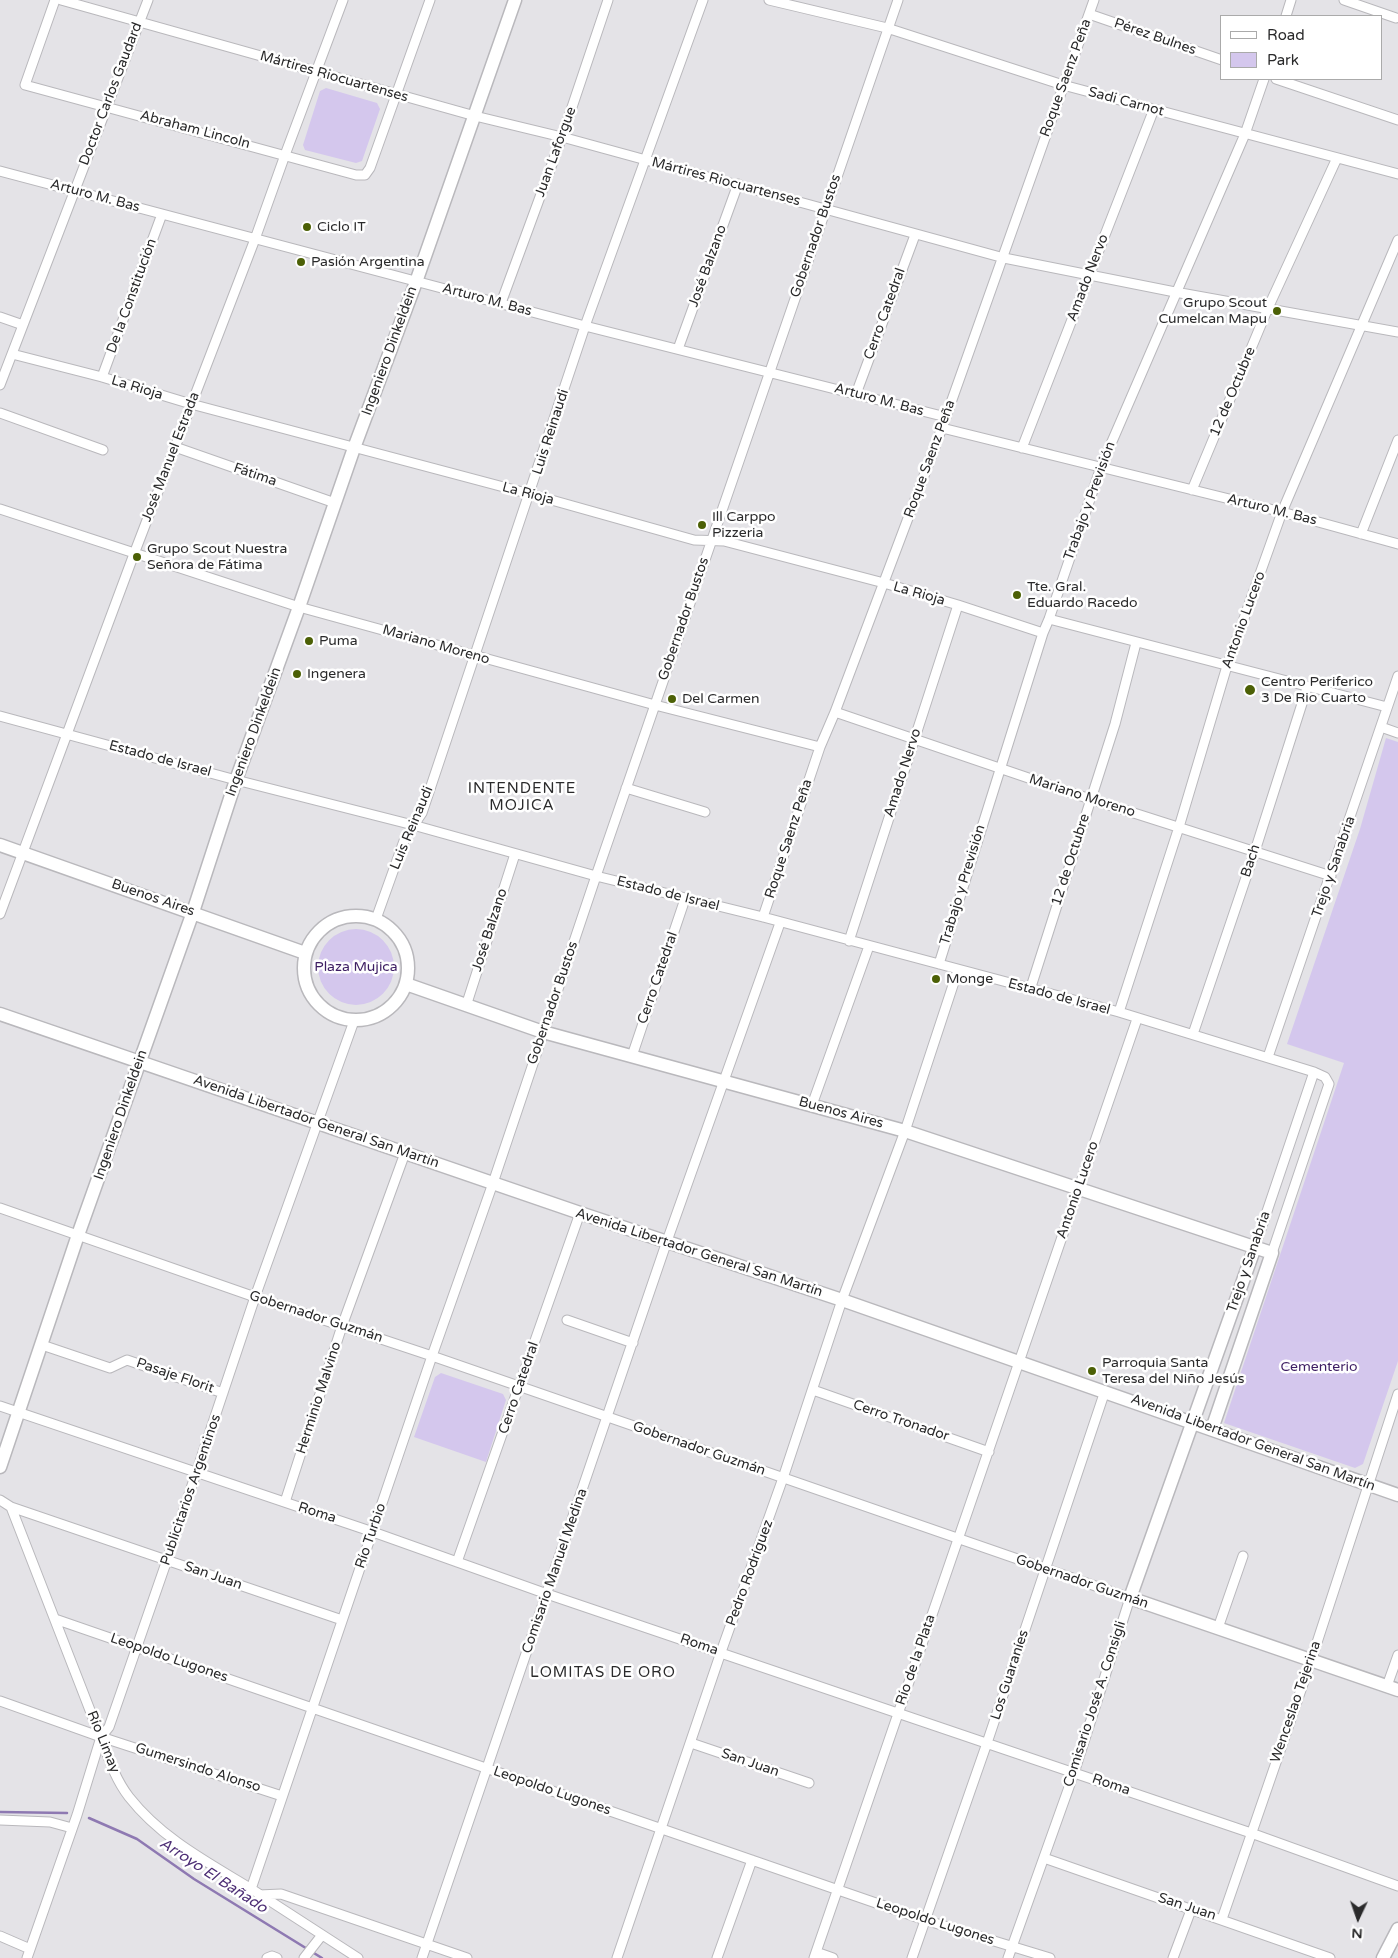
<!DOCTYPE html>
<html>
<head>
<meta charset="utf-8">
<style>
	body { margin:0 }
	#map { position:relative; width:1398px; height:1958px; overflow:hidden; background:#e4e3e7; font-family:"Varela Round",sans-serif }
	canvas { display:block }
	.legend { position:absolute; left:1220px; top:15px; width:162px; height:65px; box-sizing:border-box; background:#fff; border:1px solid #aaa; margin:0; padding:6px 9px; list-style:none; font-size:15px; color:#2a2a2b }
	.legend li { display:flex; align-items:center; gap:10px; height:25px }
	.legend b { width:25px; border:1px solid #aaa }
	.north { position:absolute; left:1333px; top:1893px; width:50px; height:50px; -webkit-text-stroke:4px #fff; paint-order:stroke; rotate:183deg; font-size:14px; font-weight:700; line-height:20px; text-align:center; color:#2a2a2b }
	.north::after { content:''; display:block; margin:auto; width:18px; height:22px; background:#2a2a2b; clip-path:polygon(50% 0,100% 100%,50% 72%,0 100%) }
</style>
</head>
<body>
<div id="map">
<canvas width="1398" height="1958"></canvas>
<ul class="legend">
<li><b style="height:6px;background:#fff"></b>Road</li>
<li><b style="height:14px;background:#d4c7ed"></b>Park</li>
</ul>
<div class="north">N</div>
</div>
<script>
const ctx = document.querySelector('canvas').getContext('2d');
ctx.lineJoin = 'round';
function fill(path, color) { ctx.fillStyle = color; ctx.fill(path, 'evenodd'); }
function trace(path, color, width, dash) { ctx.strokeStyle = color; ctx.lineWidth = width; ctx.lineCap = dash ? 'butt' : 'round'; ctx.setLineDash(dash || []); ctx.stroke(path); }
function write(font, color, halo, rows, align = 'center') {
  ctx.font = font + ' "Varela Round",sans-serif'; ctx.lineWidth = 5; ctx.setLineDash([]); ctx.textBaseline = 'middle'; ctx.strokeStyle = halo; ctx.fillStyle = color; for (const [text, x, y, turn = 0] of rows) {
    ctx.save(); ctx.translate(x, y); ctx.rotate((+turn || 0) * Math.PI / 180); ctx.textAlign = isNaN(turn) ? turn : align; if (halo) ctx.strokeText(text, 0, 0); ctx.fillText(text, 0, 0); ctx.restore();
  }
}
fill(new Path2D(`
	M326 88 377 103 380 109 362 161 356 163 305 150 303 145 320 91Z
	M1386 738 1398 742V1361L1363 1464 1355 1468 1224 1423 1344 1063 1287 1044 1360 829Z
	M318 967a38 38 0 1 1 76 0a38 38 0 1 1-76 0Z
	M441 1373 503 1394 506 1400 486 1462 414 1437 435 1377Z`), '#d4c7ed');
trace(new Path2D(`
	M0 1812 67 1813
	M89 1818 137 1839 194 1879 322 1958`), '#8e79b2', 2.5);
const street = new Path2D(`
	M55 0 25 85 356 175H365L370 168 430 0
	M61 0 475 116 562 137 1004 258 1175 292 1398 332
	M769 0 887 28 1063 85 1398 174
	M1344 0 1396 18
	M1089 14 1222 60
	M1286 16 1291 0
	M1276 79 1398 120
	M0 171 585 326 946 417
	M501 303 562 137 608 0
	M0 317 23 325
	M678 349 738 184
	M12 354 102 377 191 404 530 494 694 540 724 541 884 583 958 605 1043 633
	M102 377 162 214
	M0 385 148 0
	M856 394 915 235
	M0 413 103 450
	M942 428 1282 512 1398 544
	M175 447 335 503
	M1022 448 1154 109
	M1192 490 1268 308 1337 158
	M0 509 299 607 655 705 820 747
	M1361 534 1398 440
	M1049 619 1387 707
	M835 712 1090 799 1331 876
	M0 716 236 780 413 825 596 876 763 917 1119 1012 1314 1072 1325 1077 1329 1084 1272 1253
	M1381 727 1398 733
	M626 788 705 812
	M0 914 134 554 255 239 285 155 343 0
	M763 917 820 747 835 712 942 428 1094 0
	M376 919 405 838 422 813 585 326 703 0
	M849 941 958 605
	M939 964 1043 633 1049 619 1101 467 1245 134 1264 79
	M1030 990 1115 724 1136 643
	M466 1006 515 854
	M1119 1012 1179 827 1227 666 1282 512 1398 240
	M1193 1034 1255 851 1307 688
	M632 1056 685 899
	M1268 1057 1398 676
	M812 1105 869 946
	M0 1208 255 1297 432 1356 1130 1598 1074 1773 1008 1958
	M1255 1247 1314 1072
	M567 1320 633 1343
	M42 1345 110 1368 127 1360 223 1393
	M813 1390 989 1452
	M0 1406 373 1532 547 1594 1251 1833 1398 1886
	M0 1500 11 1507 342 1620
	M285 1502 342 1326 405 1153
	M11 1507 93 1718C106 1746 110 1772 129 1797 162 1839 209 1863 253 1890 288 1913 323 1935 358 1958
	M457 1562 580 1213
	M55 1619 925 1920 1050 1958
	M1218 1628 1243 1556
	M1387 1686 1398 1655
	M0 1701 101 1737 282 1796
	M691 1743 809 1783
	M0 1820 50 1822 72 1828
	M1044 1858 1330 1958
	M251 1889 432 1356 493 1183 596 876 898 0
	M259 1895 281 1894 467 1958
	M1222 1919 1311 1661 1398 1394
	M0 1936 30 1949
	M816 1952 833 1958
	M27 1958 77 1815 101 1737 109 1727 167 1560 255 1297 354 1021
	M267 1958 272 1956 277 1958
	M304 1958 322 1935
	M422 1958 667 1241 780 923
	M617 1958 721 1652 783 1478 842 1300 905 1131 958 970
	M717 1958 752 1860
	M814 1958 1137 1019
	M912 1958 987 1743 1105 1391
	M1173 1958 1191 1910`);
const secondary = new Path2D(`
	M0 845 305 953
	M304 968a52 52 0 1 1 104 0a52 52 0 1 1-104 0Z
	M406 984 543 1032 905 1131 1272 1253 1212 1429
	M0 1014 580 1213 842 1300 1398 1495
	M1255 1247 1130 1598 1398 1690
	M0 1467 78 1235 193 912 236 780 299 607 354 448 416 282 515 0
	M1383 1958 1398 1929`);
trace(street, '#b9b8bc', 11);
trace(secondary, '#b9b8bc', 15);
trace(street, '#fff', 9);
trace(secondary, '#fff', 12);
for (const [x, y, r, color] of [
	[307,227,5,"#4c6006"],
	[301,262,5,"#4c6006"],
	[1277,311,5,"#4c6006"],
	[702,525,5,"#4c6006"],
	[137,557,5,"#4c6006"],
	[1017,595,5,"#4c6006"],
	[309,641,5,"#4c6006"],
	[297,674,5,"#4c6006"],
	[1250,690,6,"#4c6006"],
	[672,699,5,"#4c6006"],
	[936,979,5,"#4c6006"],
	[1092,1371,5,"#4c6006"]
]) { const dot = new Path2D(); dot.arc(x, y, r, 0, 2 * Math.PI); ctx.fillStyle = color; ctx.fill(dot); trace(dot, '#fff', 2); }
write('14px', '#2a2a2b', '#fff', [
	["Pérez Bulnes",1155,37,19],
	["Mártires Riocuartenses",334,77,16],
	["Roque Saenz Peña",1066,78,-70],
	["Doctor Carlos Gaudard",111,94,-69],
	["Sadi Carnot",1126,102,15],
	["Abraham Lincoln",195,130,15],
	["Juan Laforgue",556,152,-70],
	["Mártires Riocuartenses",726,182,15],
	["Arturo M. Bas",95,196,15],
	["Gobernador Bustos",816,236,-71],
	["José Balzano",708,266,-70],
	["Amado Nervo",1088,278,-69],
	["De la Constitución",132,296,-70],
	["Arturo M. Bas",487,300,15],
	["Cerro Catedral",885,314,-70],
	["Ingeniero Dinkeldein",390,351,-70],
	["La Rioja",137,388,17],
	["12 de Octubre",1233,392,-67],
	["Arturo M. Bas",879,400,15],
	["Luis Reinaudi",551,432,-72],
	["José Manuel Estrada",171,457,-69],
	["Roque Saenz Peña",930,459,-70],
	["Fátima",255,475,19],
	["La Rioja",528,494,15],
	["Trabajo y Previsión",1090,501,-70],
	["Arturo M. Bas",1272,510,14],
	["La Rioja",919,594,16],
	["Gobernador Bustos",684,619,-71],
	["Antonio Lucero",1244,620,-70],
	["Mariano Moreno",436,645,16],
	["Ingeniero Dinkeldein",254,732,-70],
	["Estado de Israel",160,759,15],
	["Amado Nervo",903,773,-72],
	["Mariano Moreno",1082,796,18],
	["Luis Reinaudi",412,828,-67],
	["Roque Saenz Peña",789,839,-72],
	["12 de Octubre",1071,860,-72],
	["Bach",1251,861,-72],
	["Trejo y Sanabria",1334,867,-71],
	["Trabajo y Previsión",963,885,-73],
	["Estado de Israel",668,894,14],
	["Buenos Aires",153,898,19],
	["José Balzano",490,930,-72],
	["Cerro Catedral",658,978,-71],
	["Estado de Israel",1059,997,15],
	["Gobernador Bustos",553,1003,-71],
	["Buenos Aires",841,1113,15],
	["Ingeniero Dinkeldein",121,1115,-71],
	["Avenida Libertador General San Martín",316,1122,19],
	["Antonio Lucero",1078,1190,-71],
	["Avenida Libertador General San Martín",699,1253,18],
	["Trejo y Sanabria",1249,1262,-71],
	["Gobernador Guzmán",316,1317,18],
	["Pasaje Florit",175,1376,19],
	["Cerro Catedral",519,1388,-71],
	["Herminio Malvino",319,1398,-72],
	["Cerro Tronador",901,1421,19],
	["Avenida Libertador General San Martín",1253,1443,20],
	["Gobernador Guzmán",699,1449,19],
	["Publicitarios Argentinos",191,1490,-71],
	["Roma",317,1513,18],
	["Río Turbio",371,1536,-71],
	["Comisario Manuel Medina",555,1571,-71],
	["Pedro Rodríguez",750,1573,-70],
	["San Juan",213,1576,19],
	["Gobernador Guzmán",1082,1582,19],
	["Roma",699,1645,19],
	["Leopoldo Lugones",169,1658,19],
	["Río de la Plata",916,1660,-71],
	["Los Guaraníes",1010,1675,-72],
	["Wenceslao Tejerina",1296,1702,-71],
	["Comisario José A. Consigli",1095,1704,-72],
	["Río Limay",103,1742,68],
	["San Juan",750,1763,19],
	["Gumersindo Alonso",198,1768,18],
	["Roma",1111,1785,19],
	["Leopoldo Lugones",552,1791,19],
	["San Juan",1187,1907,18],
	["Leopoldo Lugones",935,1922,18]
]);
write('14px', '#2a2a2b', '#fff', [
	["Ciclo IT",317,227],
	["Pasión Argentina",311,262],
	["Grupo Scout",1267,303,"right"],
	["Cumelcan Mapu",1267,319,"right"],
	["Ill Carppo",712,517],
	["Pizzeria",712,533],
	["Grupo Scout Nuestra",147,549],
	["Señora de Fátima",147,565],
	["Tte. Gral.",1027,587],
	["Eduardo Racedo",1027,603],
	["Puma",319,641],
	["Ingenera",307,674],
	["Centro Periferico",1261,682],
	["3 De Rio Cuarto",1261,698],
	["Del Carmen",682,699],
	["Monge",946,979],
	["Parroquia Santa",1102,1363],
	["Teresa del Niño Jesús",1102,1379]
], 'left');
write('14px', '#3d1d62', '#fff', [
	["Plaza Mujica",356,967],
	["Cementerio",1319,1367]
]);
ctx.letterSpacing = '1px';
write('15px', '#2a2a2b', '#fff', [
	["INTENDENTE",522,789],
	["MOJICA",522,806],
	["LOMITAS DE ORO",603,1673]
]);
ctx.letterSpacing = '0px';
write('italic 15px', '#4e2f76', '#fff', [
	["Arroyo El Bañado",213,1876,33]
]);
</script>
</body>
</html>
